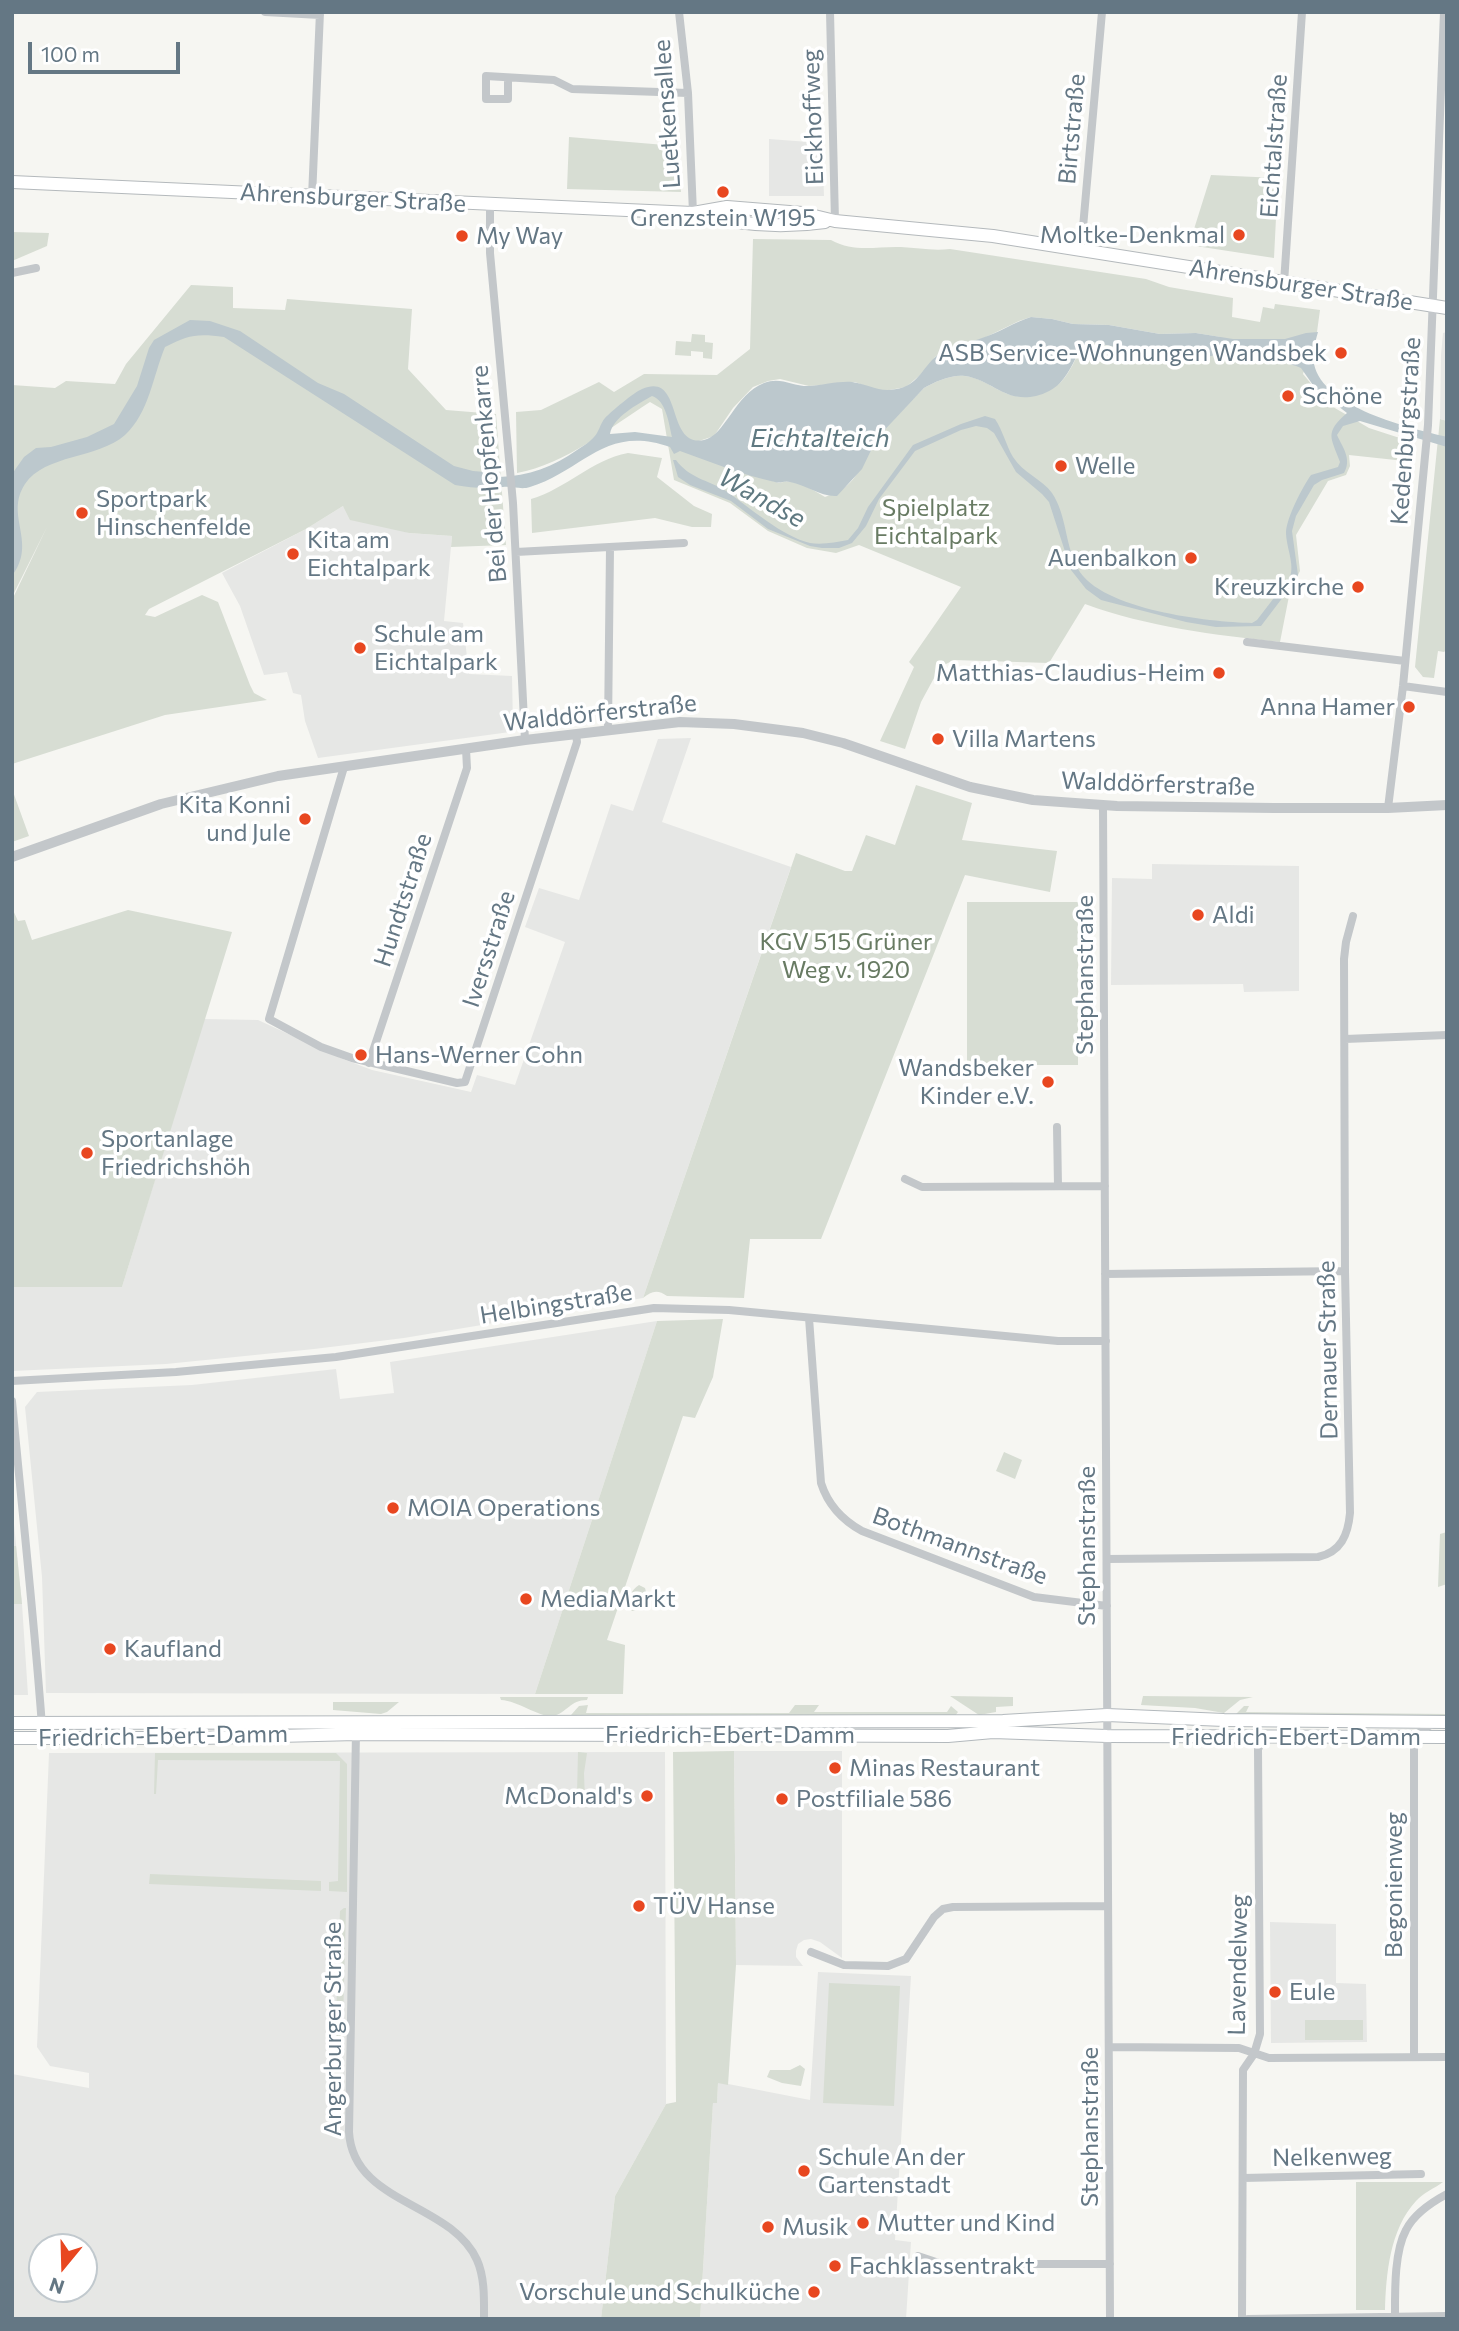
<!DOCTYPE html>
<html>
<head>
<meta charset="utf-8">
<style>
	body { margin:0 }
	#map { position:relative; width:1459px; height:2331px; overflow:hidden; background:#f6f6f2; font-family:Commissioner,sans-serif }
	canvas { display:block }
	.frame { position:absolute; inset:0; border:14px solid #647784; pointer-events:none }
	.north { position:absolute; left:28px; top:2233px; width:70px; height:70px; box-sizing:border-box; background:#fff; border:2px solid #c1c9ce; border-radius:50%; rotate:199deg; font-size:19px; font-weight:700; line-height:28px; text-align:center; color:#647784 }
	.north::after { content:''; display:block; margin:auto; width:24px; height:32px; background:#e84720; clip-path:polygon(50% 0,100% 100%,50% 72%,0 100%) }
	.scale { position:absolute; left:28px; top:42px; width:152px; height:32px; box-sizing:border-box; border:4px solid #647784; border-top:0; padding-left:9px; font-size:21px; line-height:24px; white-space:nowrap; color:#647784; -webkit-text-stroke:5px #fff; paint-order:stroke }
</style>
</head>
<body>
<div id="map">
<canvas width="1459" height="2331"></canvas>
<div class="frame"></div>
<div class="north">N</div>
<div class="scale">100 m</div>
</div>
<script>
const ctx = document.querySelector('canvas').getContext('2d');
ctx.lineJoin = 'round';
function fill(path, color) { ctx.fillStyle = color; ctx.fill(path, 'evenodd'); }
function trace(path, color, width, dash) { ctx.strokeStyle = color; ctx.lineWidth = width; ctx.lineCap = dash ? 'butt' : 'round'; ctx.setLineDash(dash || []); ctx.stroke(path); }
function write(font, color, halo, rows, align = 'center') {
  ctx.font = font + ' Commissioner,sans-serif'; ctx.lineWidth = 7; ctx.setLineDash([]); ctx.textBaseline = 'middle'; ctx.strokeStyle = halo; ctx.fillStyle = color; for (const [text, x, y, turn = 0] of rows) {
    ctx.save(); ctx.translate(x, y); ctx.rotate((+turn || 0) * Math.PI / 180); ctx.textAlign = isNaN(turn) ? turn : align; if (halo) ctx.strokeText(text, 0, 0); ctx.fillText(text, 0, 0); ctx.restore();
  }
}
fill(new Path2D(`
	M769 139 822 143 824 196H769Z
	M1447 332V421L1440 419 1441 355 1443 333Z
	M343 506 409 533 452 536 444 621 463 623 469 674 512 676 513 726 510 732 318 758 305 721 301 695 293 693 287 672 264 675 240 606 222 573 306 529Z
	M691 738 662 822 791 867 643 1298 404 1338 314 1349 166 1364 12 1371V1287H122L204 1019 258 1020 343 1059 372 1070 471 1092 477 1075 515 1085 565 942 525 927 539 888 579 900 611 804 633 811 658 739Z
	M1152 864 1299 866V991L1244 992 1243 984 1111 985 1112 878 1152 879Z
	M657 1321 535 1694 46 1693 42 1577 25 1407 37 1392 192 1385 336 1369 340 1399 394 1393 390 1362Z
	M12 1504 22 1604 28 1695H12Z
	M734 1751H842V1958L820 1942 811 1939 804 1940 798 1944 796 1951V1957L803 1966 736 1965Z
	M665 1752 666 2104 615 2196 601 2319H12V2074L89 2088V2073L50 2066 37 2047 49 1753ZM42 2247H84V2289H42Z
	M1270 1922 1336 1924V1983L1366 1984 1367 2042 1271 2043Z
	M818 1972 911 1976 895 2240 911 2242 906 2319H700L713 2102H717L718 2082 810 2100Z`), '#e6e7e5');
fill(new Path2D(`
	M569 137 677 146 681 192 567 189Z
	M1211 175 1278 178 1274 258 1189 245Z
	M12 232 49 233 47 246 12 261Z
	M753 239 831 240C855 253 876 246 901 247 918 248 933 251 950 249L1146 279 1169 287 1233 298 1232 317 1260 322 1263 307 1274 309 1275 304 1320 310 1317 332 1303 374 1328 404 1369 428 1412 442 1414 462 1349 455 1350 466 1346 475 1328 481 1296 535 1300 571 1290 591 1280 642C1214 635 1148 627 1085 604L1049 663 954 660 940 667 921 702 905 749 880 741 914 667 909 662 961 587 859 545 836 553 807 548 768 531 730 503 674 480 662 409 650 402C609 428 566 464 517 473L516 412 541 410 599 382 614 392 644 374 717 375 750 349ZM1031 317 1052 319 1073 324 1109 325 1160 334 1196 333 1220 337 1233 349 1202 359 1167 358 1092 342 1083 346C1075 358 1071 372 1060 383 1055 387 1047 390 1041 392 1006 407 995 380 965 376 952 374 934 382 924 388 909 404 891 420 878 437 857 464 863 484 825 497 812 489 793 477 779 483L690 454 699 441 714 436 733 408 753 387 768 381 780 379 809 386 855 382 876 390H889L906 387 926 370 935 357 946 350 984 338 1019 321Z
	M191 285 233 287V308L285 310 287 299 412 309 408 369 446 410 496 414 506 545 451 547 452 536 409 533 350 520 343 506 306 529 149 609 145 615 155 617 202 595 218 602 250 685 254 693 267 700 165 715 12 764V600L47 527 12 597V385L55 388 66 381 115 384 126 364Z
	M692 334 705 335V342L713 343 712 359 703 358V352L691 351V356L675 355 676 341 691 342Z
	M1440 419 1447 421V649L1444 652 1438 651 1434 678 1423 677 1415 667Z
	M628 453 662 458 657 477 694 506 712 514 711 527H692L655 518 532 533 531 499C566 489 591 460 628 453Z
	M916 785 972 803 962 840 1057 851 1050 892 965 875 821 1239H750L744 1298 667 1296C658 1289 651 1291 643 1298L796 853 845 871H852L866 835 895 845Z
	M12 789 29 836 12 842Z
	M967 902H1078V1065H967Z
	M12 908 18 921 25 920 32 940 128 910 232 932 122 1287H12Z
	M723 1319 713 1377 695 1418 683 1416 607 1640 625 1645 623 1694H535L657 1321Z
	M1004 1452 1022 1460 1015 1479 996 1471Z
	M1447 1532V1584L1438 1587 1440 1534Z
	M12 1546H16L22 1604H14Z
	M639 1585 645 1588C648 1599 646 1609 632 1611L628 1606C629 1597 631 1590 639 1585Z
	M950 1696 1013 1697V1706L996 1707V1712L979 1715Z
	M1143 1696 1253 1697 1240 1700 1224 1713 1195 1708 1141 1705Z
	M500 1697H588L587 1700C570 1700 567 1713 553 1716 540 1718 519 1701 501 1700Z
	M333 1702H399L387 1712 381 1714 333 1710Z
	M588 1705 586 1713H789L795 1705H819L814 1712H947L951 1706 958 1712 955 1716 571 1715 579 1706Z
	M1244 1706H1249L1246 1712 1447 1714V1717L1235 1715Z
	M734 1751 736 1965 728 2085 718 2083 717 2103H713L700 2319H601L615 2196 666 2104 676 2102 673 1752Z
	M578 1752 587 1753 584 1773 585 1801 577 1793Z
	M155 1753H336L347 1764V1892L329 1891V1882L338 1881 340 1761 158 1760 156 1794H154Z
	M150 1874 321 1881V1891L149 1884Z
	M344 1908H346L341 2098 339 2099 333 2094 340 1911Z
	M829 1983 900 1986 894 2106 823 2103Z
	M1305 2020H1363V2040H1305Z
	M800 2065 805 2069 801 2086 782 2083 767 2077 770 2070H790Z
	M1356 2182H1443C1435 2188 1423 2193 1416 2201 1390 2229 1386 2274 1385 2310H1356Z`), '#d7ddd3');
fill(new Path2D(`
	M1031 317 1052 319 1073 324 1109 325 1160 334 1196 333 1233 339H1285L1306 333 1318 332C1315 343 1312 353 1314 364 1323 408 1410 428 1447 437V447L1360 421 1343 426 1337 435C1343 448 1352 459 1344 473L1322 480 1314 485 1296 516 1292 531 1298 575 1296 580 1261 626 1216 627 1186 622 1101 600 1086 589 1071 570 1049 502 1042 494 1016 472 994 433 987 428 976 426 961 430 915 451 879 499 866 526 852 543 839 548H822L810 546 768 529 731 501 690 485 678 477 673 460H676C689 478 708 480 726 491 749 507 783 537 810 543 823 545 836 542 848 540L858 528 868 507 913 445 961 424 985 416 995 419C1003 431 1006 445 1013 457 1023 473 1042 479 1052 493 1067 515 1065 546 1078 569 1101 610 1209 622 1252 623L1257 620 1290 577C1295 564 1286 547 1286 532 1287 517 1302 488 1311 475L1338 467 1340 462C1331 437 1324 433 1347 413L1315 388 1301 368C1286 361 1274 365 1264 348L1243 346 1202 359 1167 358 1092 342 1083 346C1074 359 1071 371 1060 383 1054 389 1045 394 1036 396 1005 403 992 380 965 376 952 374 934 382 924 388L877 438 862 469 837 496C820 497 807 485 790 482 784 480 781 484 775 482 742 475 711 462 680 451L674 454 670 447C605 424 584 470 530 487 521 490 513 486 503 487 486 489 472 488 455 485L224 337C197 333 188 335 165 347 153 376 149 413 125 435 98 459 45 454 25 484 4 516 38 542 12 576V474L24 457 36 448 51 447 87 437 114 424 137 386 149 348 154 340 190 320 210 321 240 331 318 383 344 394 454 466 473 471 497 473 499 477C529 476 553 467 577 450 583 446 590 442 594 437 599 432 600 424 605 418 612 411 633 393 642 389 684 371 665 448 704 440 725 436 735 394 764 383 781 376 793 387 810 386 823 385 839 381 852 382 873 385 880 395 904 387 920 381 925 364 938 355 951 346 967 344 982 338 999 333 1014 322 1031 317ZM652 396C666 400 669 424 672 437L635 432 610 434C613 417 638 404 652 396Z`), '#bcc8cd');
const secondary = new Path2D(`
	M12 1723 1003 1721 1107 1715 1224 1720 1447 1722
	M12 1738H201L356 1734 948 1736 993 1732 1107 1736 1447 1737`);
const primary = new Path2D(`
	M12 182 693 213 727 207 802 213 835 221 993 236 1447 308
	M697 214C738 225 783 228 825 222`);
trace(secondary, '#b3b9bd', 14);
trace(primary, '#b4b9bc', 14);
trace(new Path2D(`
	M265 12 320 15
	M679 12 688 93 693 213
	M830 12 835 221
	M508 78V99H486V76L554 80 572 89 688 93
	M312 197 320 12
	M490 205V253L513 503 525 740
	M1081 250 1102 12
	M12 273 36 268
	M1284 283 1302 12
	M516 552 684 543
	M1247 642 1405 661
	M1403 686 1447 692
	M608 729 610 548
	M344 767 269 1019 321 1047 352 1058 457 1083 465 1082 577 742 576 734
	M1103 805 1110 2319
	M1388 808 1403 686 1428 425 1444 12
	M1345 1039 1447 1035
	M369 1063 467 768 466 749
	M1057 1127 1058 1186
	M905 1179 922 1187 1105 1186
	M1105 1274 1345 1271
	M809 1318 821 1483C828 1505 842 1520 862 1531L1034 1597 1107 1606
	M12 1381 176 1372 336 1357 654 1308 729 1310 1058 1341H1106
	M12 1401C22 1510 34 1617 42 1726
	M1107 1559 1318 1557C1341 1552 1348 1535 1350 1513L1345 1271 1344 959 1346 942 1353 916
	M356 1732 349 2132C353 2204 451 2202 477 2260 485 2278 484 2300 484 2319
	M811 1952 844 1965 888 1966 906 1959 934 1917 943 1909 953 1907 1108 1906
	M1109 2047 1239 2048 1269 2058 1447 2057
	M1414 2057V1737L1433 1723
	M1243 2178 1421 2174
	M918 2256 942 2264H1110
	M1395 2317C1395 2293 1394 2252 1406 2230 1414 2214 1432 2202 1447 2194
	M1242 2319 1243 2070 1254 2054 1260 2034 1258 1749 1266 1736
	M1248 2319 1447 2316`), '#c3c7ca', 8);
trace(new Path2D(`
	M12 857 161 804 278 776 525 740 680 722 734 724 803 733 843 743 970 787 1033 800 1117 806 1274 808H1388L1447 805`), '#c3c7ca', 10);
trace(secondary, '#fff', 12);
trace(primary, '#fff', 12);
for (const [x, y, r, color] of [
	[723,192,7,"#e84720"],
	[1239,235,7,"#e84720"],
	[462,236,7,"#e84720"],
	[1341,353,7,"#e84720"],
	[1288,396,7,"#e84720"],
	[1061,466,7,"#e84720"],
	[82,513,7,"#e84720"],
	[293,554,7,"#e84720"],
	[1191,558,7,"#e84720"],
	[1358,587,7,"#e84720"],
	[360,648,7,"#e84720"],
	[1219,673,7,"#e84720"],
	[1409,707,7,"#e84720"],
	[938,739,7,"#e84720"],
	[305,819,7,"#e84720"],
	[1198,915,7,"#e84720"],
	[361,1055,7,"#e84720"],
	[1048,1082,7,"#e84720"],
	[87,1153,7,"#e84720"],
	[393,1508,7,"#e84720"],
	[526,1599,7,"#e84720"],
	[110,1649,7,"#e84720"],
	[835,1768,7,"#e84720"],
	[647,1796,7,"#e84720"],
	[782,1799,7,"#e84720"],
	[639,1906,7,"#e84720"],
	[1275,1992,7,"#e84720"],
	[804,2171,7,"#e84720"],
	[863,2223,7,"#e84720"],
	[768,2227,7,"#e84720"],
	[835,2266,7,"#e84720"],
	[814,2292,7,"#e84720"]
]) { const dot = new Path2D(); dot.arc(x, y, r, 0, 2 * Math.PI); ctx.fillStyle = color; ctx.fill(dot); trace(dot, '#fff', 2.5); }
write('24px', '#647784', '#fff', [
	["Luetkensallee",667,114,-94],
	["Eickhoffweg",813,117,-92],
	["Birtstraße",1072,129,-85],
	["Eichtalstraße",1274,146,-86],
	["Ahrensburger Straße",353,198,3],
	["Ahrensburger Straße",1301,285,9],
	["Kedenburgstraße",1406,431,-86],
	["Bei der Hopfenkarre",489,474,-95],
	["Walddörferstraße",600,713,-6],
	["Walddörferstraße",1158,784,2],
	["Hundtstraße",403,900,-72],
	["Iversstraße",489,949,-72],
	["Stephanstraße",1085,975,-90],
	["Helbingstraße",556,1304,-9],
	["Dernauer Straße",1328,1350,-91],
	["Bothmannstraße",960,1546,20],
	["Stephanstraße",1087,1546,-90],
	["Friedrich-Ebert-Damm",730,1735],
	["Friedrich-Ebert-Damm",163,1736,-1],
	["Friedrich-Ebert-Damm",1296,1737],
	["Begonienweg",1394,1885,-90],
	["Lavendelweg",1238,1965,-89],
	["Angerburger Straße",333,2029,-90],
	["Stephanstraße",1090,2127,-90],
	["Nelkenweg",1332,2157,-1]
]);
write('24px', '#647784', '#fff', [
	["Grenzstein W195",723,218,"center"],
	["Moltke-Denkmal",1225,235,"right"],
	["My Way",476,236],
	["ASB Service-Wohnungen Wandsbek",1327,353,"right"],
	["Schöne",1302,396],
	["Welle",1075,466],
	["Sportpark",96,499],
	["Hinschenfelde",96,527],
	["Kita am",307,540],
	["Eichtalpark",307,568],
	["Auenbalkon",1177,558,"right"],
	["Kreuzkirche",1344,587,"right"],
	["Schule am",374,634],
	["Eichtalpark",374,662],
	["Matthias-Claudius-Heim",1205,673,"right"],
	["Anna Hamer",1395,707,"right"],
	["Villa Martens",952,739],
	["Kita Konni",291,805,"right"],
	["und Jule",291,833,"right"],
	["Aldi",1212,915],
	["Hans-Werner Cohn",375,1055],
	["Wandsbeker",1034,1068,"right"],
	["Kinder e.V.",1034,1096,"right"],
	["Sportanlage",101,1139],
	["Friedrichshöh",101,1167],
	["MOIA Operations",407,1508],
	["MediaMarkt",540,1599],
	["Kaufland",124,1649],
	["Minas Restaurant",849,1768],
	["McDonald's",633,1796,"right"],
	["Postfiliale 586",796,1799],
	["TÜV Hanse",653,1906],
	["Eule",1289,1992],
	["Schule An der",818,2157],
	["Gartenstadt",818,2185],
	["Mutter und Kind",877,2223],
	["Musik",782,2227],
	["Fachklassentrakt",849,2266],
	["Vorschule und Schulküche",800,2292,"right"]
], 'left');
write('24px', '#687b63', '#fff', [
	["Spielplatz",936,508],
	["Eichtalpark",936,536],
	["KGV 515 Grüner",846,942],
	["Weg v. 1920",846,970]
]);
write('italic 26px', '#5f7981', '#fff', [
	["Eichtalteich",820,438],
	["Wandse",762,498,29]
]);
</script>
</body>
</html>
